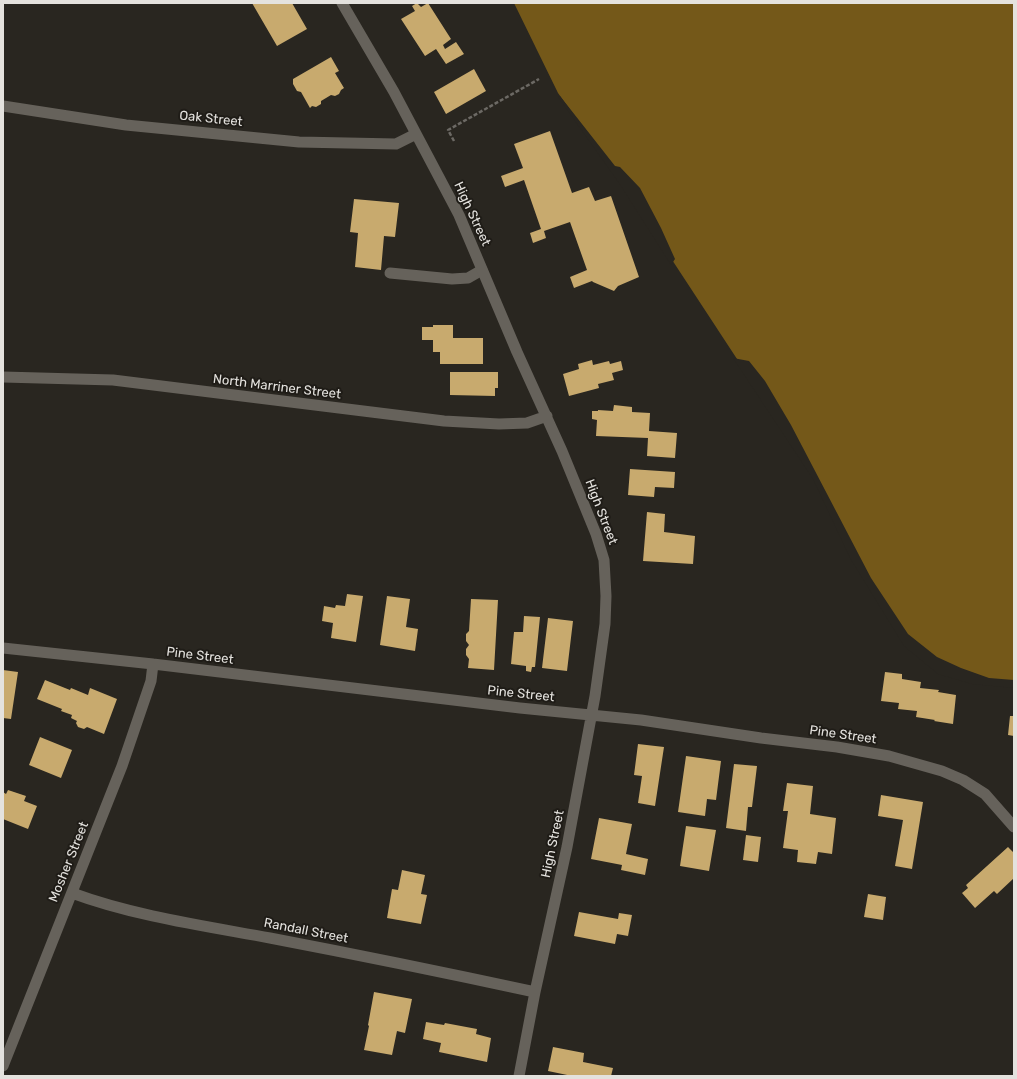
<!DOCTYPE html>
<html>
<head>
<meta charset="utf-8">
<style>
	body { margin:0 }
	#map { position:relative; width:1017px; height:1079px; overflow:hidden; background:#292620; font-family:Rubik,sans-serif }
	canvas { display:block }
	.frame { position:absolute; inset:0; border:4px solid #e4e2de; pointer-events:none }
</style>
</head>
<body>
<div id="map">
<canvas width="1017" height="1079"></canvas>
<div class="frame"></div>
</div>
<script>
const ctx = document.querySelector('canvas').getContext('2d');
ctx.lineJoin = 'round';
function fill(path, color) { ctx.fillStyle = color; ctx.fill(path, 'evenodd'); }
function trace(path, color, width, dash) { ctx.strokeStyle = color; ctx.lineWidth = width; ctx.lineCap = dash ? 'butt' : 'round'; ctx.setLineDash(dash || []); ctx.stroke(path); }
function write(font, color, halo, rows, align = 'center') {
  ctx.font = font + ' Rubik,sans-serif'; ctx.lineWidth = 4; ctx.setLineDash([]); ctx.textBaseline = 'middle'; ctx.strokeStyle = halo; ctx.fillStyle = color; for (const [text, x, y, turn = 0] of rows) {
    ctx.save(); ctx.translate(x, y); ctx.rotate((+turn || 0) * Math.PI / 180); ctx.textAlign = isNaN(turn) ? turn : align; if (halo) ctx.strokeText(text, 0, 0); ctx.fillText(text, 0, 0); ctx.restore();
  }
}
fill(new Path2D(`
	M514 3H1014V686L972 682 905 644 815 478 621 182 558 93Z`), '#745819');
fill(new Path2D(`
	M560 96 615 166 620 167 640 188 661 228 675 259 671 265 619 183 558 97Z
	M733 358 749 361 765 381 791 425 871 578 908 634 937 657 961 668 989 678 1014 680V688L972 684 938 674 904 646 850 558 813 479Z`), '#292620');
fill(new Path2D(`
	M252 3H292L307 29 277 46Z
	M417 3 421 7 428 3 451 39 443 45 445 49 456 42 464 54 446 64 436 49 425 56 401 19 415 11 412 6Z
	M331 57 339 71 335 73 344 88 341 90 339 94 335 96 331 95 321 101V104L316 107 312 106 310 108 301 92 297 91 293 84V79Z
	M474 69 486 91 446 114 434 92Z
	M550 131 572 193 589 187 595 201 611 196 639 277 618 286 614 291 593 282 592 281 574 288 570 277 587 270 570 222 544 231 546 238 533 243 530 233 541 229 524 180 505 187 501 176 523 168 514 144Z
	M354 199 399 203 395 237 384 236 381 270 355 267 358 233 350 232Z
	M433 325H453V338H483V364H440V352H433V340H422V327H433Z
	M592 360 593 365 609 361 610 364 621 361 623 370 612 373 614 380 598 384 599 388 569 396 563 374 579 369 578 364Z
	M450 372H498V388H495V396L450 395Z
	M614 405 632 407V412L650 413 649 431 677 433 675 458 647 456 648 438 596 436 597 420 592 419V411H598V410L613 411Z
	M630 469 675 472 674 488 655 487 654 497 628 495Z
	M647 512 665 514 664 532 695 536 693 564 643 561Z
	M347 594 363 596 356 642 331 638 333 623 322 621 324 606 335 608 336 605 345 606Z
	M387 596 410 599 406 627 418 629 415 651 380 645Z
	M471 599 498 600 494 670 468 668 469 659 466 655V649L469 645 466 641V634L469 631Z
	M524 616 540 617 535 667H532L531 672 526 671V666L511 664 514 632H523Z
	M548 618 573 621 567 671 542 668Z
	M3 670 18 672 11 719 3 718Z
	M885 672 902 674V679L921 682 920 688 939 690 938 692 956 695 953 724 934 721 935 720 916 717 917 711 898 709 899 703 881 701Z
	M45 680 70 690 71 688 88 695 90 688 117 699 104 734 87 727 84 729 78 727 76 723 77 721 71 718 72 715 61 711 62 709 37 699Z
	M1010 716H1014V736L1008 735Z
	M40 737 72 750 61 778 29 765Z
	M638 744 664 747 655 806 638 803 642 776 634 775Z
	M686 756 721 761 716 800 707 799 705 816 678 812Z
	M734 764 757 766 752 807H748L746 831 726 828Z
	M787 783 813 786 810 814 836 818 832 854 818 852 816 864 797 862 798 850 783 848 788 811H783Z
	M8 790 26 796 24 801 37 806 28 829 3 819V792L6 794Z
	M881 795 923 802 912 869 895 866 903 820 878 816Z
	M599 818 632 824 626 854 648 859 645 875 621 870 622 865 591 859Z
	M686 826 716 830 709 871 680 866Z
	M746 835 761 837 758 862 743 860Z
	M1008 847 1014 853V878L997 894 994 891 975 908 962 893 968 888 966 885Z
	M402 870 425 875 421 894 427 895 421 924 387 918 392 889 398 890Z
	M868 894 886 897 883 920 864 917Z
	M579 912 618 919 619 913 632 915 628 936 617 934 615 944 574 936Z
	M374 992 412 999 405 1033 397 1031 392 1055 364 1050 369 1026 368 1025Z
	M426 1022 444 1025 445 1023 477 1029 476 1034 491 1038 487 1062 439 1052 441 1043 423 1039Z
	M553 1047 584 1053 583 1062 613 1068 611 1076H572L548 1071Z`), '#c8aa6e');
trace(new Path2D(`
	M454 141 448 130 539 79`), '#6c6964', 2.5, [4, 2]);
trace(new Path2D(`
	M390 273 452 279 468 278 482 270`), '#66625b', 11);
trace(new Path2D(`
	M342 3 394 92 459 215 517 352 562 451 596 534 604 560 606 596 605 624 595 696 567 847 535 992 519 1076
	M3 106 126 125 299 142 396 144 416 134
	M3 377 113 380 444 421 499 424 527 423 547 416
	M3 648 153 664 520 708 641 720 761 738 837 747 889 756 942 771 963 780 985 794 1014 827
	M72 893C134 916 205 926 270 938 359 955 447 973 535 992
	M3 1066 122 766 151 681 153 664`), '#66625b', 11);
write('13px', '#e4e2de', '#1f1c17', [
	["Oak Street",211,119,6],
	["High Street",472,214,65],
	["North Marriner Street",277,387,7],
	["High Street",601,512,69],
	["Pine Street",200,656,7],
	["Pine Street",521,694,6],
	["Pine Street",843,735,8],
	["High Street",553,844,-78],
	["Mosher Street",69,862,-68],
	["Randall Street",306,931,11]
]);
</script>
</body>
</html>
